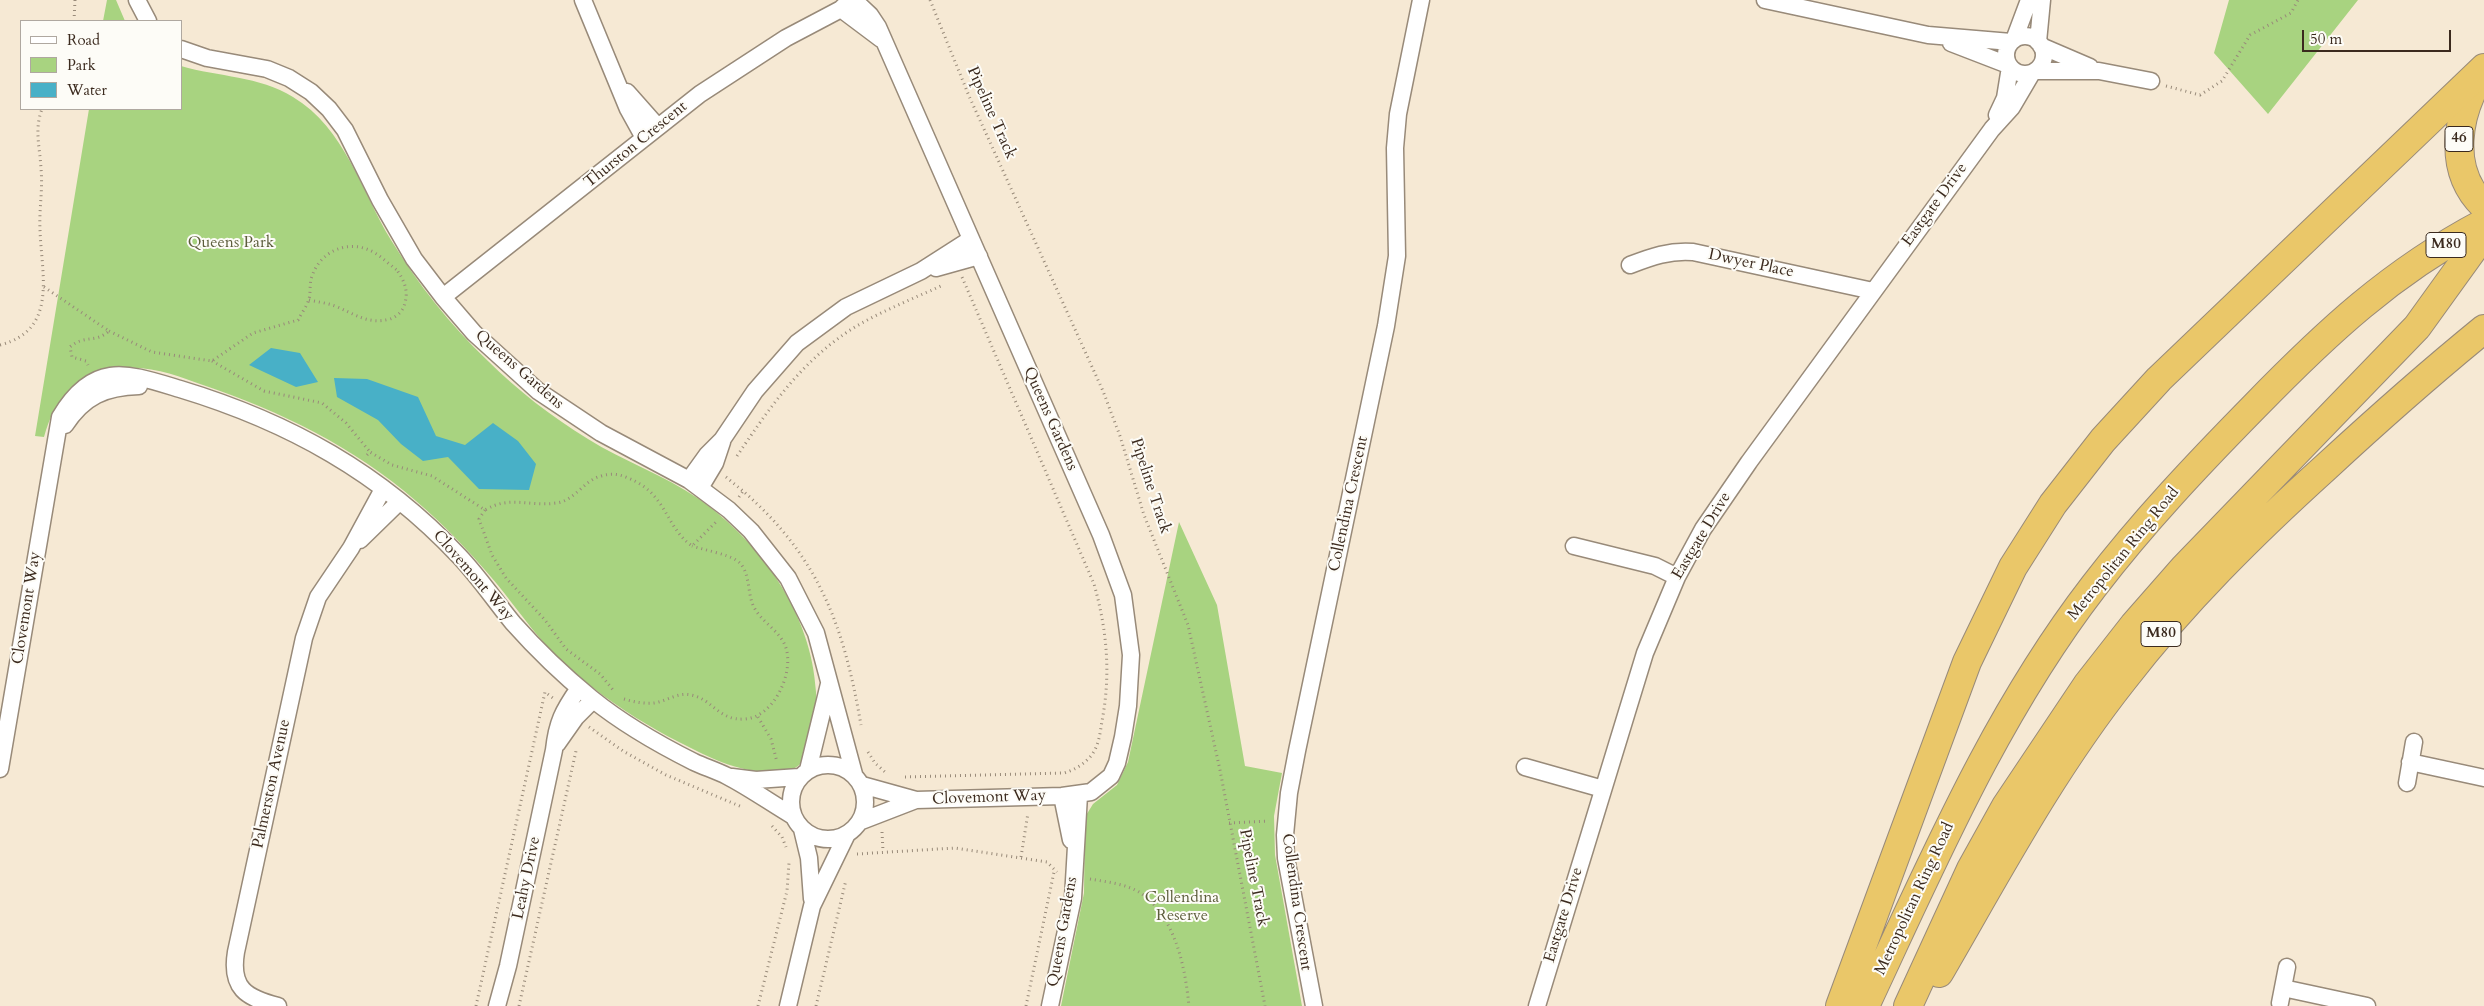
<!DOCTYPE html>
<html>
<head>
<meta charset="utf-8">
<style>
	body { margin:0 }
	#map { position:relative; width:2484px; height:1006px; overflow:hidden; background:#f6e9d4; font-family:Cardo,serif }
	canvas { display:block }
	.legend { position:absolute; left:20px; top:20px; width:162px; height:90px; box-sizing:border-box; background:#fdfcf7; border:1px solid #afa8a0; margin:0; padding:6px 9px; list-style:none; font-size:15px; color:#3b2a1e }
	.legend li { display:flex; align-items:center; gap:10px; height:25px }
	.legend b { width:25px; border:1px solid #afa8a0 }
	.scale { position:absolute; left:2302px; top:30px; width:149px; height:22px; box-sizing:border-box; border:2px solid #3b2a1e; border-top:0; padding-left:6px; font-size:15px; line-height:18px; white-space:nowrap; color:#3b2a1e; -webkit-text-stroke:4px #fdfcf7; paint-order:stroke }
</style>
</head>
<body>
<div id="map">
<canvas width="2484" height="1006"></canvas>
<ul class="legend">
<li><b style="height:6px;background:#fff"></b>Road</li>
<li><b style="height:14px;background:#a8d380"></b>Park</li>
<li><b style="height:14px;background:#48b0c7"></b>Water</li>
</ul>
<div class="scale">50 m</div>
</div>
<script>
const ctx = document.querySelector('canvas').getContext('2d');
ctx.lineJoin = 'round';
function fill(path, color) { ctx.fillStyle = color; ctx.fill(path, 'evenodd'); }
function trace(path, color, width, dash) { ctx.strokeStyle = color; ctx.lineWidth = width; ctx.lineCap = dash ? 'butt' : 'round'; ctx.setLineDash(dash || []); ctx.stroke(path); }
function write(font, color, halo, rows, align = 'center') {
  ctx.font = font + ' Cardo,serif'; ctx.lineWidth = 4; ctx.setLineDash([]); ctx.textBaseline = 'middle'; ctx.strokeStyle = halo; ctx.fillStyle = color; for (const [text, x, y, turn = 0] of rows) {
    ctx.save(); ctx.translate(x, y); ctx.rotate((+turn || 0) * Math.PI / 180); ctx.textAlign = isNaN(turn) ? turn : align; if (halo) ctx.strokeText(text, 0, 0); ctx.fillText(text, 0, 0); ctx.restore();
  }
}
fill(new Path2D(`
	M107 0H116L125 21H103Z
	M2229 0H2358L2268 114 2214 53Z
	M181 66C219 77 259 76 293 97 345 128 361 191 391 240 418 284 450 325 488 361 517 390 552 417 588 439 623 461 664 475 699 499 761 543 812 614 816 692 817 710 813 755 798 766 793 770 786 770 780 771 754 773 738 769 714 759 652 731 593 695 546 645 526 623 510 599 491 577 468 550 443 524 416 501 354 447 280 411 203 385 181 377 152 366 127 368 121 369 115 372 109 374 69 386 56 396 44 437L35 436 89 109H181Z
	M1179 522 1217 605 1245 766 1282 773 1274 816 1275 855 1302 1006H1061L1084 893 1085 817 1093 804 1117 785 1128 762Z`), '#a8d380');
fill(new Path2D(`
	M271 348 300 353 318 382 296 387 249 365Z
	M334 378 367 379 418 397 436 436 465 445 493 423 518 441 536 464 529 490 479 489 448 457 423 461 401 444 378 420 337 397Z`), '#48b0c7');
const minor = new Path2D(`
	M137 0 148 21
	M583 0 628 109 644 138
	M854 0 870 15 878 27 1101 535 1123 595 1131 655 1128 706 1123 737 1117 763 1111 776 1091 792 1062 796 916 800 862 785
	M1765 0 1928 35 2011 42
	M841 9 881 39
	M2006 55a19 19 0 1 1 38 0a19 19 0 1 1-38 0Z
	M2014 40 2029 0
	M2038 42 2042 0
	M1951 43 2008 65
	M2041 46 2090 67
	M181 49 207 58 267 69 289 78 311 92 329 109 345 130 380 200 414 259 443 297 474 333 538 391 601 433 689 480 729 510 751 531 788 578 816 633 854 774
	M2035 71H2099L2151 81
	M627 92 658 127
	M1997 115 2005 98 2010 67
	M1630 265C1651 257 1670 250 1693 252L1873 291
	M936 268 979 256
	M443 297 700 94 786 38 841 9 850 0
	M65 425C84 396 105 387 139 386
	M689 480 707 455 722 440 755 391 797 343 846 307 921 271 971 239
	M700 488 715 463 722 442
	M360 540 399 502
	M1574 546 1655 566 1677 577
	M557 744 576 717 593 700
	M2410 762 2484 778
	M791 802a37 37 0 1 1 74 0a37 37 0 1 1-74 0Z
	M1525 767 1603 789
	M0 769 60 417C94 360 127 373 180 389 289 422 381 473 459 556 479 577 495 601 513 623 537 650 563 675 591 698 623 724 658 744 694 762 705 767 717 771 727 776 750 788 771 803 793 816
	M808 770 829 684
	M732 777 756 780 799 777
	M2407 783 2414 742
	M1062 796 1071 840
	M859 822 916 800
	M802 829 809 858 812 899
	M2283 988 2367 1006
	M2280 1003 2287 967
	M278 1006C246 998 230 988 236 952L304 638 318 597 351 548 383 489
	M497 1006 508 966 554 750C557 722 563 711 579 688
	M788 1006 812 906 847 834
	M1050 1006 1073 898 1079 795
	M1314 1006 1286 858 1285 835 1289 793 1297 751 1386 326 1397 256 1395 148 1398 114 1421 0
	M1537 1006 1645 653 1677 577 1703 529 1749 462 1992 129 2012 107 2032 73`);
const trunk = new Path2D(`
	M2483 72C2457 112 2446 169 2484 206`);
const motorway = new Path2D(`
	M1939 973C1997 873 2051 771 2123 680 2183 602 2253 533 2326 467 2378 419 2430 373 2484 329
	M1840 1006 1967 662 2013 567 2053 504 2103 440 2159 379 2484 68
	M1865 1006C1933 861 1996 713 2094 586 2143 522 2198 464 2254 407 2326 333 2391 272 2484 223
	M1908 1006 1971 869 2006 806 2087 685 2134 625 2184 568 2417 327 2484 234`);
trace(minor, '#988a79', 19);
trace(trunk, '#988a79', 30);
trace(motorway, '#988a79', 30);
trace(new Path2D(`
	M930 0 969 96 1103 391 1120 436 1144 515 1188 625 1220 770 1265 1006
	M74 21 75 0
	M2166 86 2200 95 2222 81 2250 35 2291 13 2298 0
	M44 287 109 331C94 344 85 334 70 347L72 357 86 361 88 365
	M309 300C318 302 327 303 335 306 355 314 368 325 390 319 396 317 402 312 404 306 409 292 405 282 397 270
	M109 331 152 352 212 361 253 333 298 320C301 314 307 306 309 299 311 292 309 284 312 276 321 250 350 238 375 253 383 258 390 265 397 270L399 269
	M0 345C59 330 41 273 40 229 39 209 43 189 41 169 40 147 34 130 42 109
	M212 361 264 391 322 403 346 423 370 452
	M367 455 370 452 392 465 432 476 485 510C510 495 530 507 556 503 575 501 584 480 601 476 611 473 619 474 628 478 667 493 665 527 692 546L716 522
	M737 456C770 407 803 359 855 327 882 311 912 299 941 286
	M726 477 743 491
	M739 497 743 491C820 558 844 627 861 725
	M485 510 479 519 492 555 506 578 545 620 566 649 600 674 614 691
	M624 699C634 702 644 704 654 703 667 701 678 692 691 695 713 699 718 721 745 719 774 717 794 673 786 648 781 632 763 623 755 609 746 595 752 570 736 560 727 554 704 550 692 546
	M758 717 771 739 777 762
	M589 727 623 751 666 775 742 807
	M868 752 875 763 885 772
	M905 777 1064 773C1074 770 1083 765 1090 757 1099 747 1100 733 1102 721 1111 674 1107 630 1094 584L962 277
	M1229 823 1269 821
	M772 826 782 837 786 847
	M882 832 883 851
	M857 854 955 848 1047 862 1057 872
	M1021 857 1028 813
	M1090 879C1107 882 1128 884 1142 894 1176 919 1185 967 1189 1006
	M476 1006 545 692 553 698
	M519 1006 576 751
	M758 1006 787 891 789 863
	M816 1006 846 880
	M1026 1006 1054 872`), '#988a79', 3, [1, 4]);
trace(minor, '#fff', 16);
trace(trunk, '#eac769', 28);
trace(motorway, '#eac769', 28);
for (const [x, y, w] of [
	[2459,139,28],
	[2446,245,40],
	[2161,634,40]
]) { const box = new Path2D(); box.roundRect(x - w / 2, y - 12.5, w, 25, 4); ctx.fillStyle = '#fdfcf7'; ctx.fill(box); trace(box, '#3b2a1e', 1); }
write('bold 15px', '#3b2a1e', null, [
	["46",2459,139],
	["M80",2446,245],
	["M80",2161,634]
]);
write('16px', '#3b2a1e', '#fdfcf7', [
	["Pipeline Track",991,113,66],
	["Thurston Crescent",636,145,-39],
	["Eastgate Drive",1935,205,-54],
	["Dwyer Place",1751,264,12],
	["Queens Gardens",519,370,41],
	["Queens Gardens",1050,419,66],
	["Pipeline Track",1150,486,72],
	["Collendina Crescent",1349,504,-78],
	["Eastgate Drive",1702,536,-59],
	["Metropolitan Ring Road",2124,554,-51],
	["Clovemont Way",473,576,49],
	["Clovemont Way",27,608,-81],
	["Palmerston Avenue",272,784,-78],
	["Clovemont Way",989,798,-2],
	["Leahy Drive",527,878,-78],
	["Pipeline Track",1253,878,79],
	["Metropolitan Ring Road",1915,899,-65],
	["Collendina Crescent",1296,902,82],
	["Eastgate Drive",1564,915,-73],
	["Queens Gardens",1063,932,-80]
]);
write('16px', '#5c5d3b', '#fdfcf7', [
	["Queens Park",231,243],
	["Collendina",1182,898],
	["Reserve",1182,916]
]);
</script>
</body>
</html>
